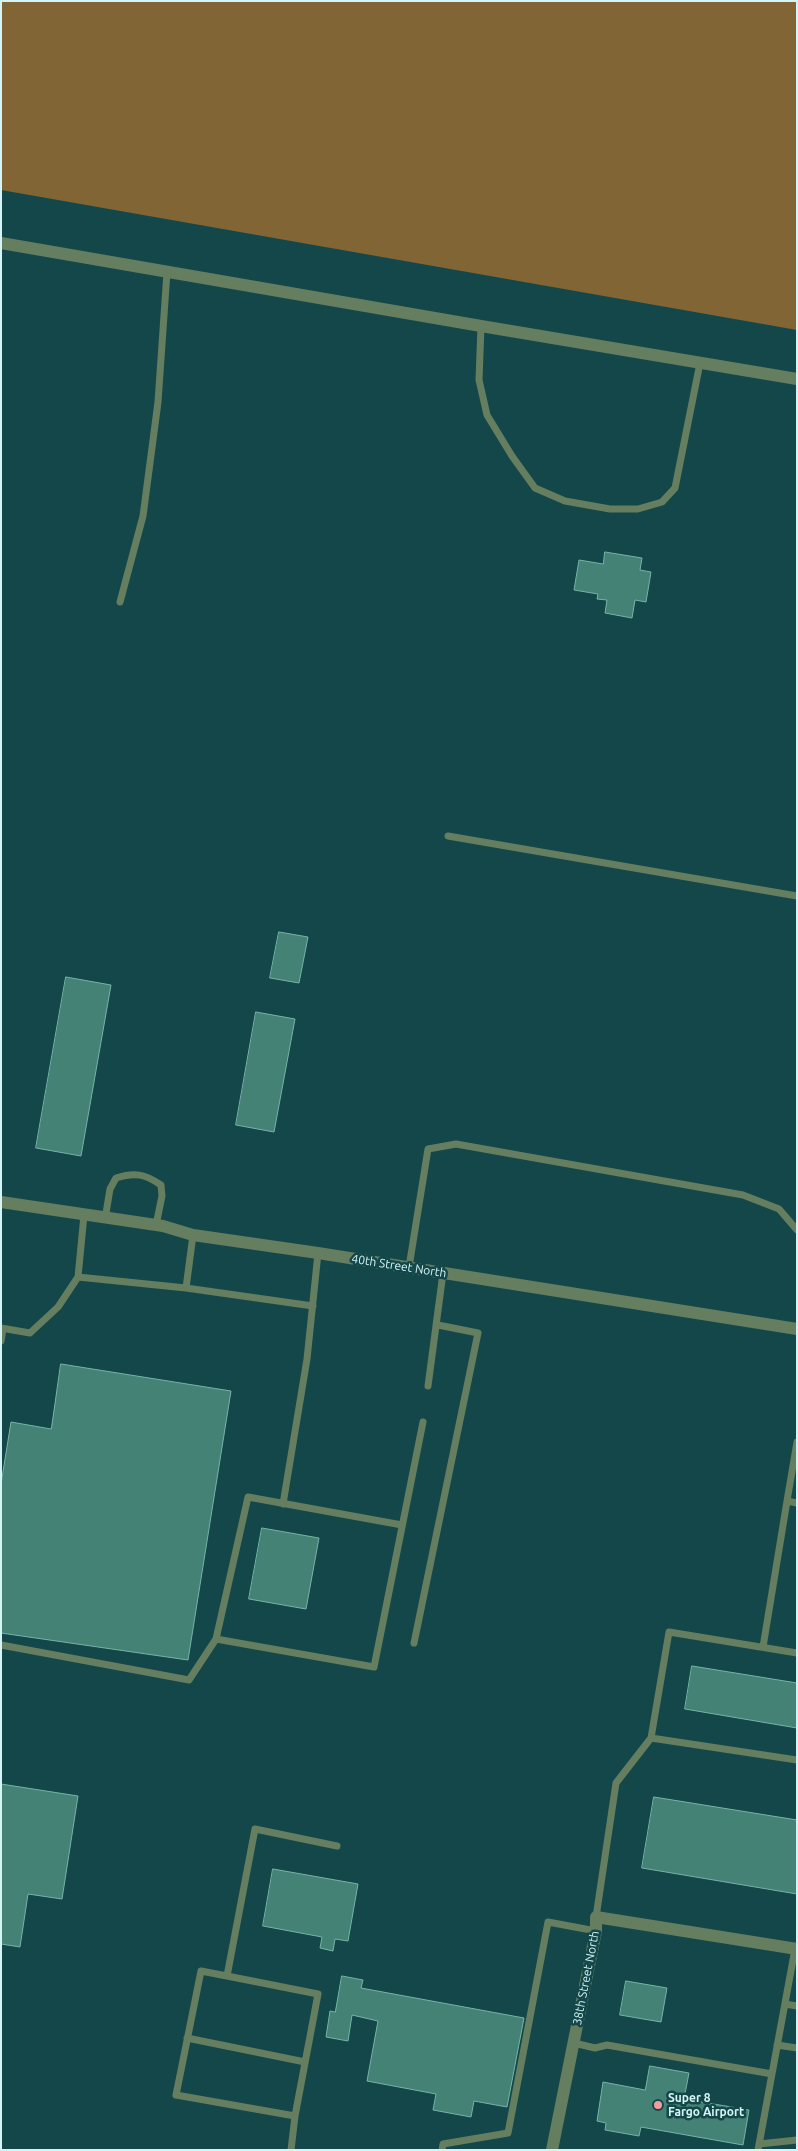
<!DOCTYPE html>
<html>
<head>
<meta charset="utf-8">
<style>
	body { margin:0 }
	#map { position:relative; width:798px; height:2151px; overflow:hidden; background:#144749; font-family:Ubuntu,sans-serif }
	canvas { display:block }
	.frame { position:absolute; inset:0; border:2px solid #d4f4f5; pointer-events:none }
</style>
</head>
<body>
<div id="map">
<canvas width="798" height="2151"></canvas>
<div class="frame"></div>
</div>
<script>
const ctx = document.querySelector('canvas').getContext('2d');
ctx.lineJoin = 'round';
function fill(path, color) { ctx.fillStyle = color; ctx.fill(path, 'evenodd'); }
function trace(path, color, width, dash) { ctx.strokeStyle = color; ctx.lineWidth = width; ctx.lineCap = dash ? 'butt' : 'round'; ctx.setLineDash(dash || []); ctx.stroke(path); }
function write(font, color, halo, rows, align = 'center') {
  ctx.font = font + ' Ubuntu,sans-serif'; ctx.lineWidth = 5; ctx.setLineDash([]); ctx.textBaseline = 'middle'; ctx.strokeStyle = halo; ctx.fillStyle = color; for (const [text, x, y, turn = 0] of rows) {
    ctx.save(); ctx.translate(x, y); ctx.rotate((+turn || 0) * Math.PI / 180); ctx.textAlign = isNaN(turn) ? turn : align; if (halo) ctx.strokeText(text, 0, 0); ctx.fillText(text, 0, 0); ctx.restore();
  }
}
fill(new Path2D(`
	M1 1H797V330L1 190Z`), '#816534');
const building = new Path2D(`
	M605 552 642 558 640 570 651 572 646 602 635 600 632 618 605 613 607 600 597 599 598 594 574 590 579 560 603 564Z
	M279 932 308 937 299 983 270 978Z
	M66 977 111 985 81 1156 36 1148Z
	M256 1012 295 1019 274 1132 236 1125Z
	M61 1364 231 1391 188 1660 1 1633V1484L11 1422 51 1429Z
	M262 1528 319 1538 306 1609 249 1599Z
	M692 1666 797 1683V1728L685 1709Z
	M1 1784 78 1796 62 1899 28 1894 20 1947 1 1944Z
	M654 1797 797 1820V1894L642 1868Z
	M273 1869 358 1884 348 1941 335 1939 333 1951 320 1948 322 1937 263 1926Z
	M342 1976 363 1980 361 1988 524 2018 507 2107 474 2101 471 2117 433 2110 436 2094 367 2081 378 2021 352 2015 348 2041 326 2037 330 2011 335 2012Z
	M626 1981 667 1988 661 2022 620 2015Z
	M650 2066 689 2073 684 2099 749 2110 743 2145 641 2127 639 2136 605 2130 606 2123 597 2121 603 2082 645 2090Z`);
fill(building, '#458276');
trace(building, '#77b3a7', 1);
trace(new Path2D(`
	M481 326 479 380 487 415 512 456 535 488 565 501 610 509H638L662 502 675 488 700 363
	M120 602 143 516 158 402 167 272
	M448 836 797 896
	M84 1215 78 1277 186 1288 193 1235
	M105 1219 110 1189 116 1178C135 1172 145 1174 161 1185L162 1196 156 1225
	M409 1267 428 1149 456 1144 743 1195 779 1209 797 1230
	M186 1288 313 1306
	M1 1328 30 1333 58 1307 78 1277
	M1 1341 3 1329
	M428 1386 443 1273
	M797 1442 787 1501 797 1503
	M283 1504 307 1359 318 1253
	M402 1525 248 1497 216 1639 374 1667 423 1422
	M414 1643 478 1333 438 1325
	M1 1645 189 1680 216 1639
	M763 1647 787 1501
	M651 1738 669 1632 797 1653
	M596 1917 616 1783 651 1738 797 1760
	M227 1976 201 1971 176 2095 295 2116
	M785 2004 797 2006
	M187 2038 305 2062
	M574 2043 595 2048 607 2045 772 2074
	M777 2045 797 2048
	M759 2144 797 2140
	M291 2150 295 2116 318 1994 227 1976 255 1829 337 1846
	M442 2150 443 2144 508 2133 548 1922 596 1931
	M758 2150 795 1949`), '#657e5f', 7);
trace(new Path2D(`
	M1 243 481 326 797 379
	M1 1202 163 1226 193 1235 318 1253 797 1329
	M552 2150 596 1931V1917L797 1949`), '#657e5f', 12);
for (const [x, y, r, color] of [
	[658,2105,5,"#f59b9b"]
]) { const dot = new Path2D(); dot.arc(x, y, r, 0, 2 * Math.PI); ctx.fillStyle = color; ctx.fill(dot); trace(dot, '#144749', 2); }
write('12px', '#d4f4f5', '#144749', [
	["40th Street North",399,1266,9],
	["38th Street North",586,1978,-79]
]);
write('bold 12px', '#d4f4f5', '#144749', [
	["Super 8",668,2098],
	["Fargo Airport",668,2112]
], 'left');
</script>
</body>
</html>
